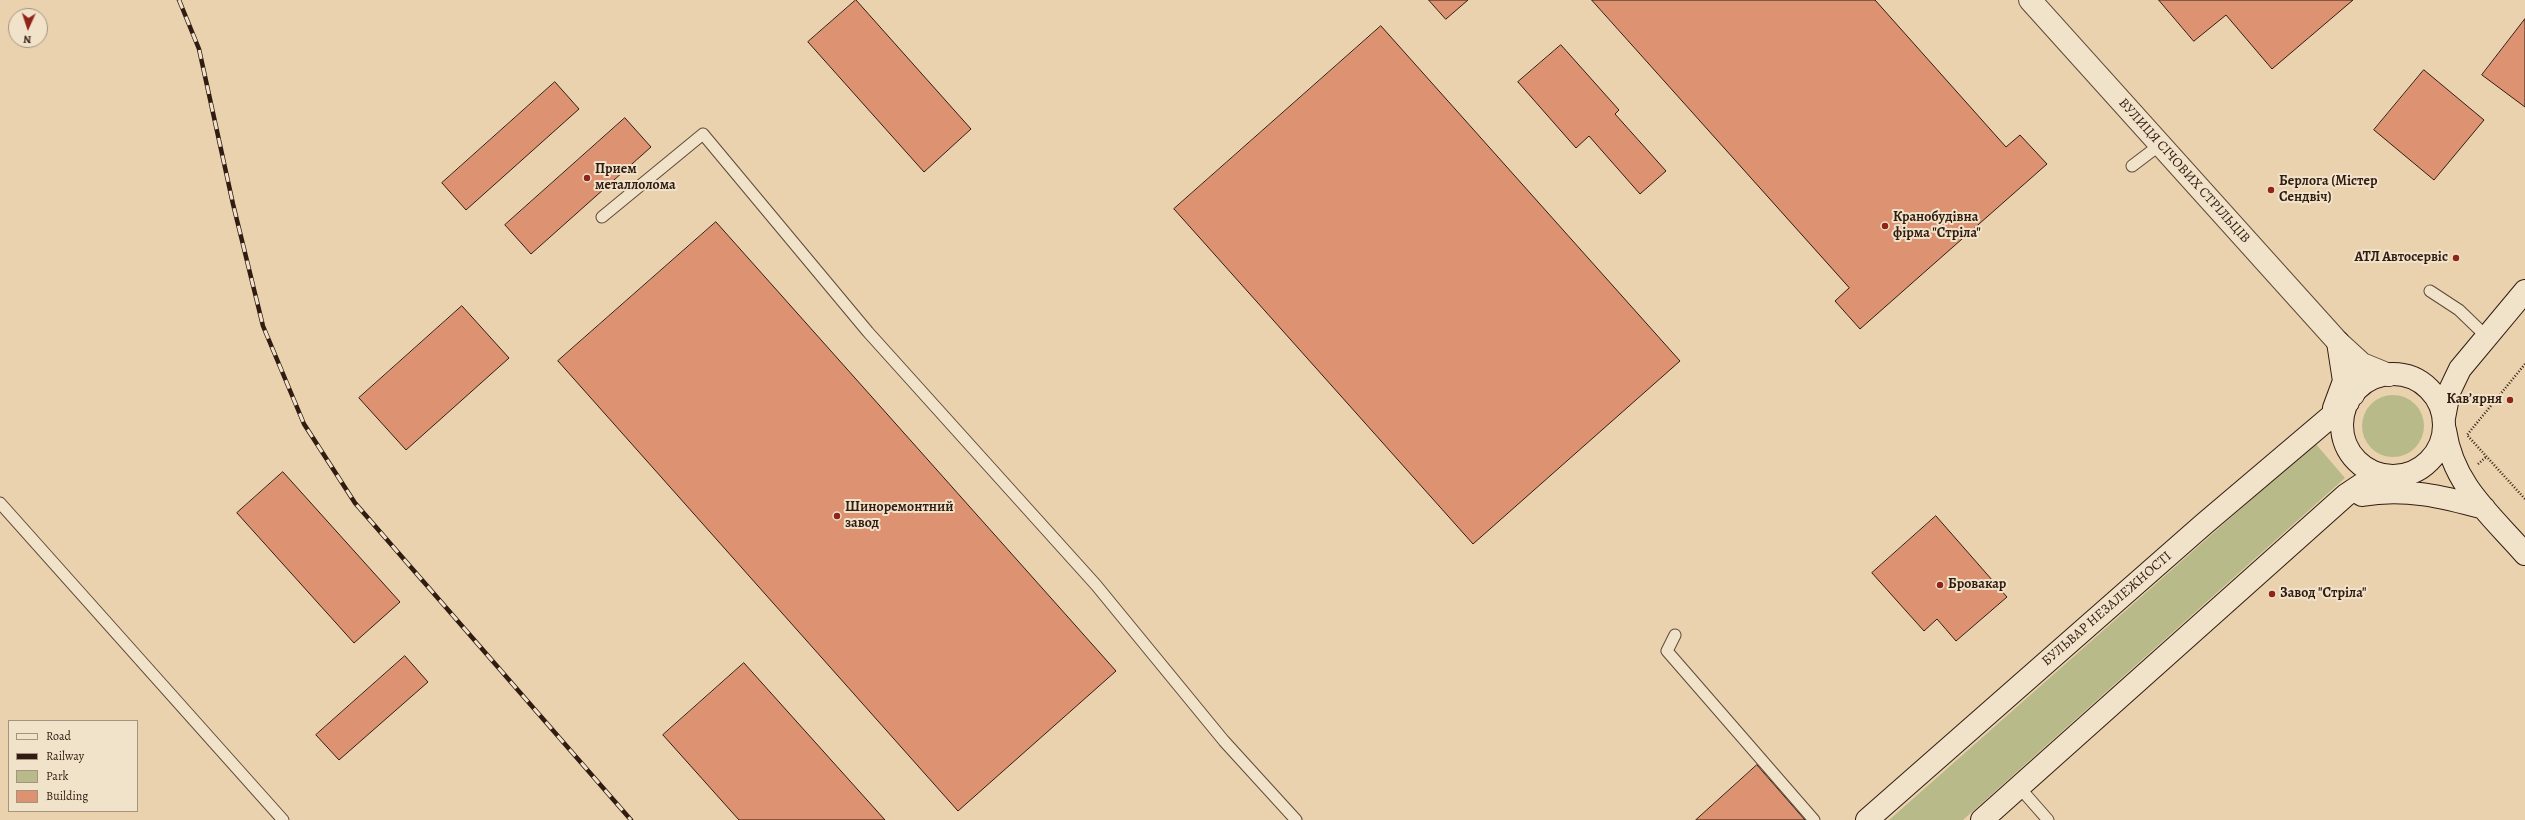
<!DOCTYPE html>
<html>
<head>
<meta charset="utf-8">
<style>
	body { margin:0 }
	#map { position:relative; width:2525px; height:820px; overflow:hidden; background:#e9d2ad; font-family:Alegreya,serif }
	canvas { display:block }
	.legend { position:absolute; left:8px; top:720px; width:130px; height:92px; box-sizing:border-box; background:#f1e2ca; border:1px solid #a59380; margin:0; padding:5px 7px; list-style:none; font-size:12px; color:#321c12 }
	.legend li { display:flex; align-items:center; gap:8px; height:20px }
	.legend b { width:20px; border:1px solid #a59380 }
	.north { position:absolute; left:8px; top:8px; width:40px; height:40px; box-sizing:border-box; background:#f1e2ca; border:1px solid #a59380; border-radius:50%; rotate:183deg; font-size:11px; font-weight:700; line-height:16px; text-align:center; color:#321c12 }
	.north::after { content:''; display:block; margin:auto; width:14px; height:18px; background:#8f2418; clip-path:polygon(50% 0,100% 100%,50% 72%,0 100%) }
</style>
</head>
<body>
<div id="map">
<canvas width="2525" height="820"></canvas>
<ul class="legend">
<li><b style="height:5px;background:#f1e2ca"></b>Road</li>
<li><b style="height:5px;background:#321c12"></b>Railway</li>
<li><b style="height:11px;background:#b8bb89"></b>Park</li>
<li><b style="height:11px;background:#dd9371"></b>Building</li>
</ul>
<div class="north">N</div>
</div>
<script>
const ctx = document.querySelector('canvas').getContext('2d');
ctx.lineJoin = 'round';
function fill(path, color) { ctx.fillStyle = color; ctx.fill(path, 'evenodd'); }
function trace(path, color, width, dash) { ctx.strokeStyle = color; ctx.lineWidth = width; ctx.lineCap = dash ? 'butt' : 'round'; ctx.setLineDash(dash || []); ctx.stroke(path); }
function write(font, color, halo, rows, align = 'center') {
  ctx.font = font + ' Alegreya,serif'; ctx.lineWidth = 4; ctx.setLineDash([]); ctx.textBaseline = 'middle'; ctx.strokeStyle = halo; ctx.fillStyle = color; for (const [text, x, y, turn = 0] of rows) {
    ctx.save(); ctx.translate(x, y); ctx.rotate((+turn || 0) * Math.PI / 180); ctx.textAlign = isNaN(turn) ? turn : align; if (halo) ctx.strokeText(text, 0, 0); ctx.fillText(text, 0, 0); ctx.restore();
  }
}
fill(new Path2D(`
	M2362 426a31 31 0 1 1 62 0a31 31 0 1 1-62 0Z
	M2315 443 2345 478 1963 820H1889Z`), '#b8bb89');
const building = new Path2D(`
	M856 0 971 129 924 172 808 42Z
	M1429 0H1468L1446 19Z
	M1592 0H1875L2006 147 2020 135 2047 164 1860 329 1835 301 1849 288Z
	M2159 0H2353L2272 69 2226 15 2194 41Z
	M2525 19V107L2482 75Z
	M1381 26 1680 361 1473 544 1174 209Z
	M1561 45 1619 110 1615 114 1666 171 1640 194 1589 136 1576 148 1518 82Z
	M2424 70 2484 120 2434 180 2374 130Z
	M555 82 579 109 466 210 442 183Z
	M625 118 651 147 531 254 505 225Z
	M716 222 1116 671 958 811 558 361Z
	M462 306 509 358 406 450 359 398Z
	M283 472 400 602 354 643 237 513Z
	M1936 516 2007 597 1956 641 1937 619 1924 631 1872 573Z
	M405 656 428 682 339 760 316 735Z
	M744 663 885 820H739L663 735Z
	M1757 765 1805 820H1696Z`);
fill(building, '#dd9371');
trace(building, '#321c12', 1);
const lane = new Path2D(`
	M2132 166 2161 144
	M602 217 703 134 868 332 1096 585 1224 741 1296 820
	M2430 291 2459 310 2487 337
	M0 503 283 820
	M1675 635 1667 651 1814 820
	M2019 787 2048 820`);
const street = new Path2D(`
	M2030 0 2338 342 2362 364 2389 375
	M2347 356 2354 373 2353 395`);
const secondary = new Path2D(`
	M2342 425a51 51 0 1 1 102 0a51 51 0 1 1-102 0Z
	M2334 408 2344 381 2338 342
	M2444 418 2449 392 2460 369 2525 291
	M2445 430C2453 485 2490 514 2525 554
	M2362 495C2404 487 2444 497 2484 508
	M1867 820 2204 524 2348 402
	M1982 820 2346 495 2367 481 2390 476`);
trace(lane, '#604a39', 13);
trace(street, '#604a39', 24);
trace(secondary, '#321c12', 24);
trace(new Path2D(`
	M2525 364 2467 435 2525 499
	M2478 464 2487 456`), '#321c12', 2.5, [1, 2]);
trace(lane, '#f1e2ca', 11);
trace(street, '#f1e2ca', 22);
trace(secondary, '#f1e2ca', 22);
const rail = new Path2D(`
	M179 0 199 49 233 204 263 326 304 424 355 503 631 820`);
trace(rail, '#321c12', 4.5);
trace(rail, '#f1e2ca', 3, [9]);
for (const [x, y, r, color] of [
	[587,178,4,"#8f2418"],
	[2271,190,4,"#8f2418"],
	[1885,226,4,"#8f2418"],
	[2456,258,4,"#8f2418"],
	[2510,400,4,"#8f2418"],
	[837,516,4,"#8f2418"],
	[1940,585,4,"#8f2418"],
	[2272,594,4,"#8f2418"]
]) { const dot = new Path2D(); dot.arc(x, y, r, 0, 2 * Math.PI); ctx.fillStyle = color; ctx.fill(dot); trace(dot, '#f1e2ca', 1.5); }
write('bold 14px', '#321c12', '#f1e2ca', [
	["Прием",595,170],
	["металлолома",595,186],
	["Берлога (Містер",2279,182],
	["Сендвіч)",2279,198],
	["Кранобудівна",1893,218],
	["фірма \"Стріла\"",1893,234],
	["АТЛ Автосервіс",2448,258,"right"],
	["Кав’ярня",2502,400,"right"],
	["Шиноремонтний",845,508],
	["завод",845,524],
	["Бровакар",1948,585],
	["Завод \"Стріла\"",2280,594]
], 'left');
write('14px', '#321c12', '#f1e2ca', [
	["ВУЛИЦЯ СІЧОВИХ СТРІЛЬЦІВ",2184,171,48],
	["БУЛЬВАР НЕЗАЛЕЖНОСТІ",2107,609,-41]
]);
</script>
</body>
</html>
